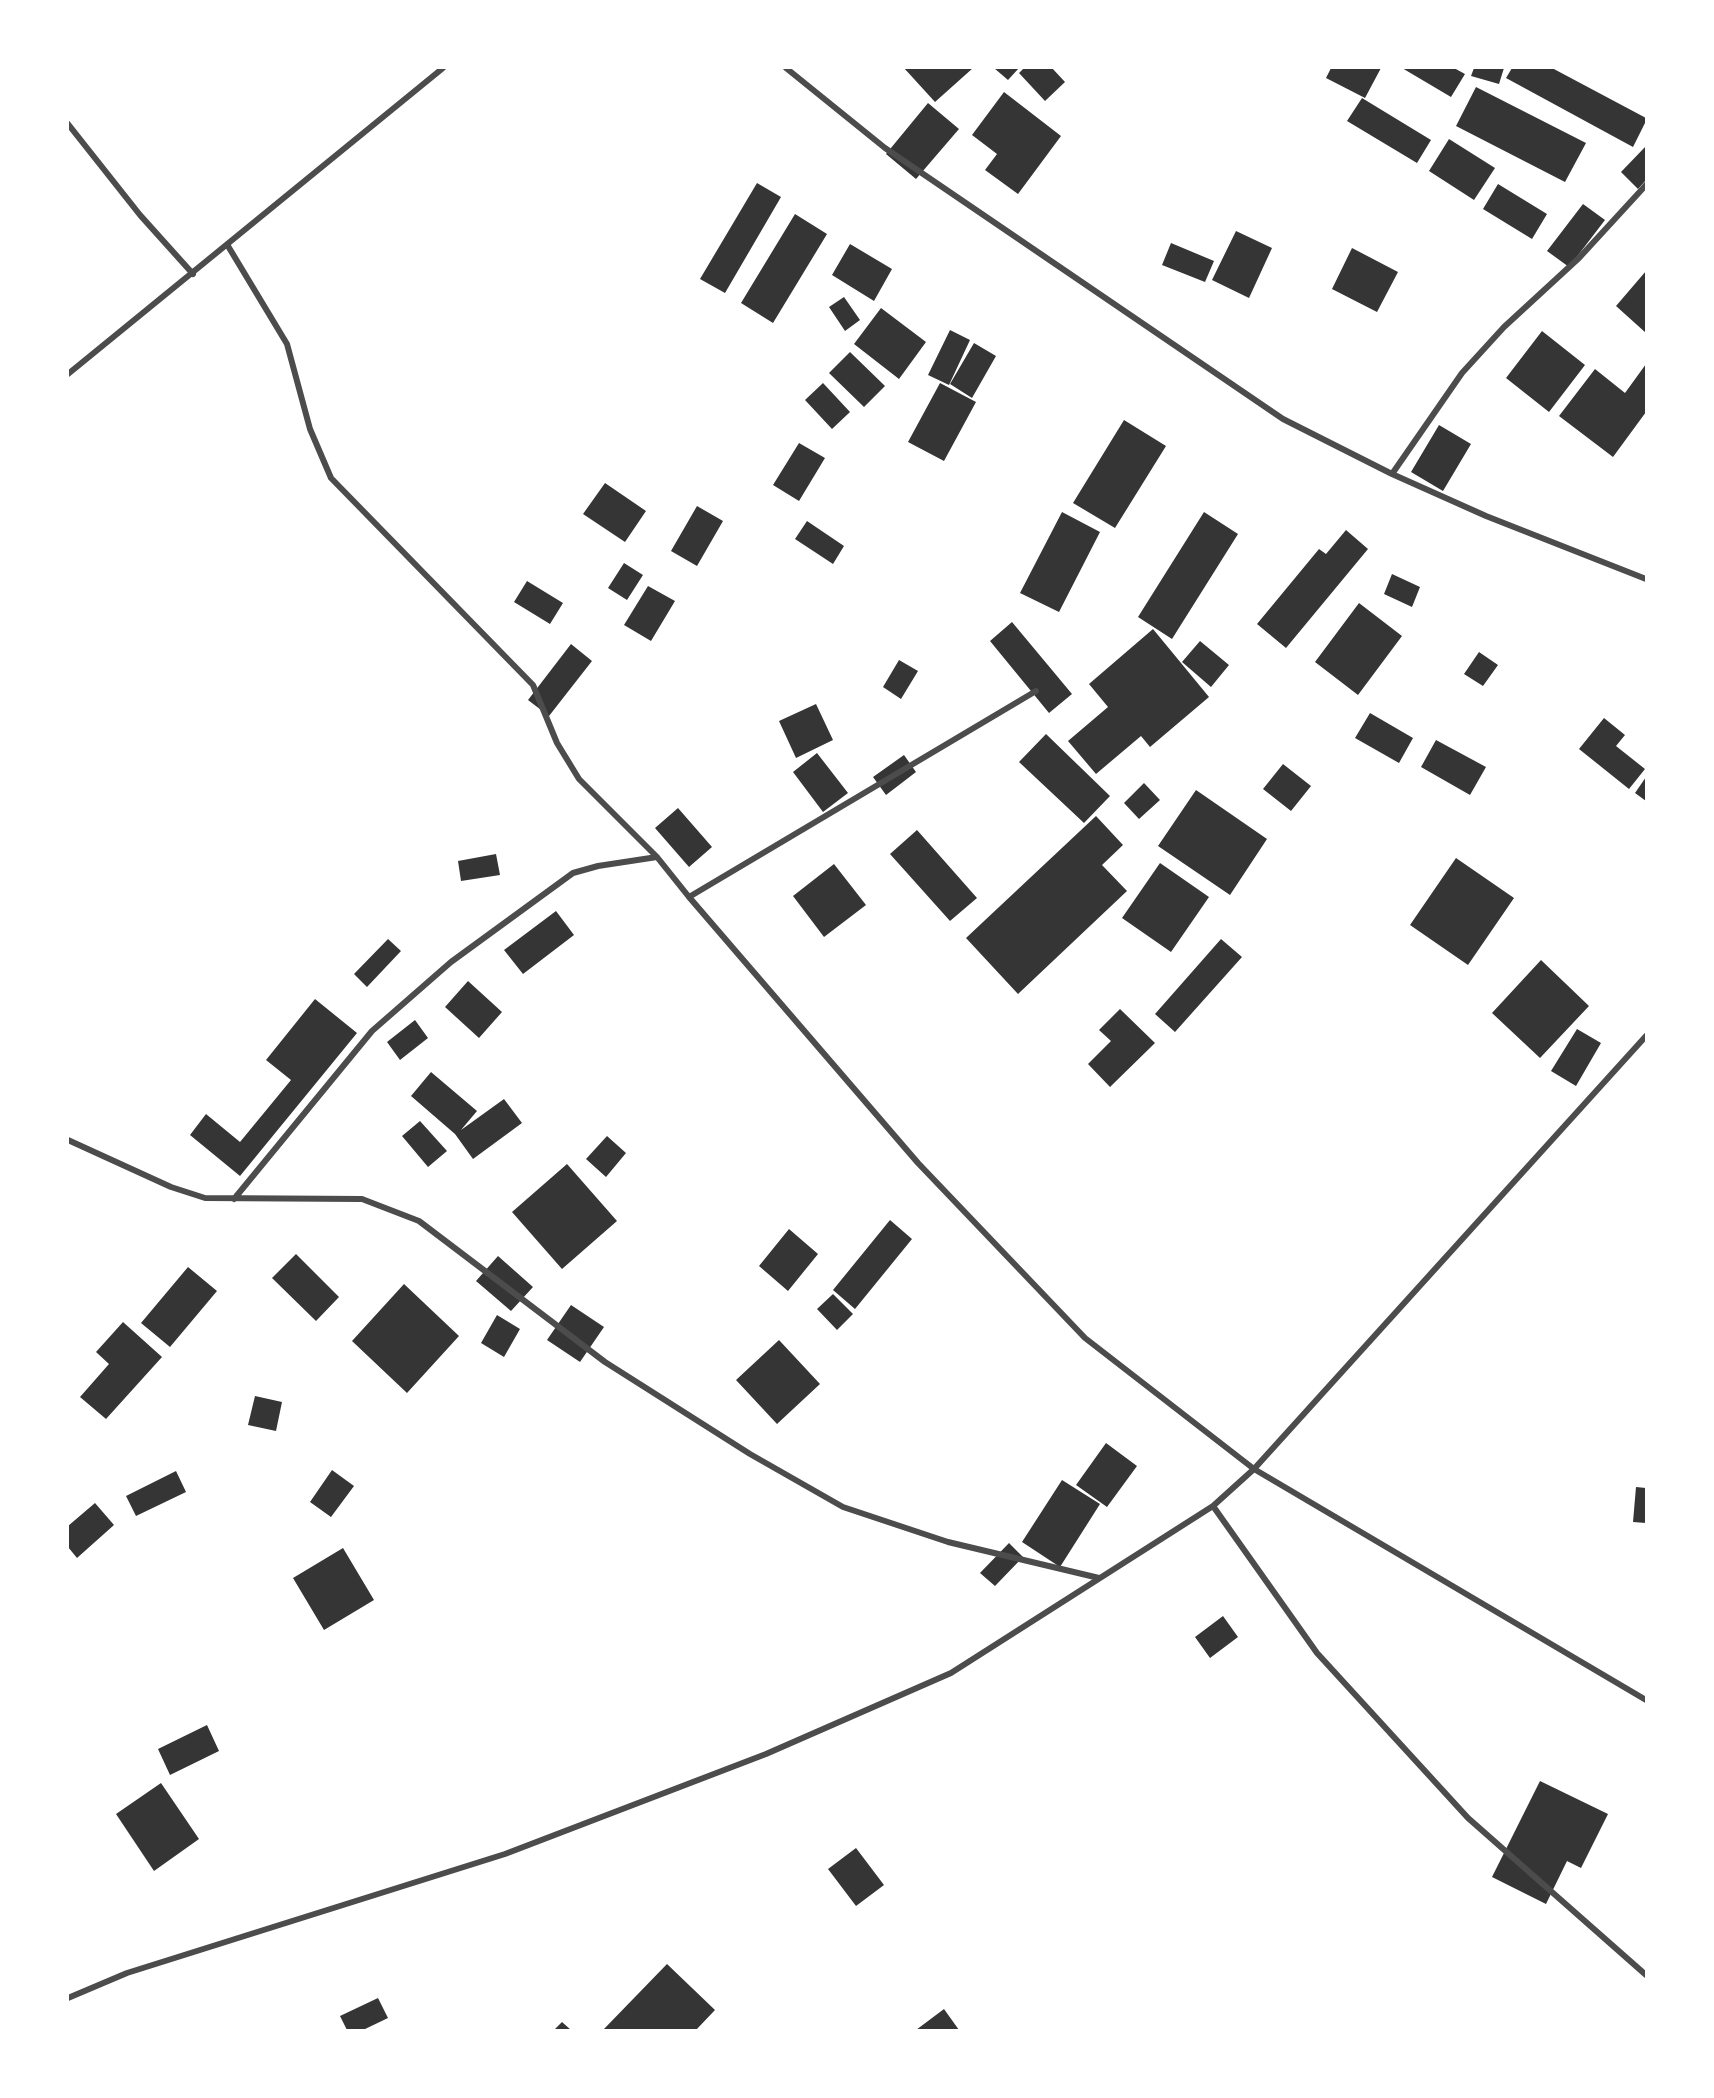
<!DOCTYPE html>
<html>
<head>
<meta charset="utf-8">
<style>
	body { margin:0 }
	#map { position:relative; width:1714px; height:2098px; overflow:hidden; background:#fff; font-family:Lora,serif }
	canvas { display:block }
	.frame { position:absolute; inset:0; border:69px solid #fff; pointer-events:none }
</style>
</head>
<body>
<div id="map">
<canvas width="1714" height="2098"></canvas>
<div class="frame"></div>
</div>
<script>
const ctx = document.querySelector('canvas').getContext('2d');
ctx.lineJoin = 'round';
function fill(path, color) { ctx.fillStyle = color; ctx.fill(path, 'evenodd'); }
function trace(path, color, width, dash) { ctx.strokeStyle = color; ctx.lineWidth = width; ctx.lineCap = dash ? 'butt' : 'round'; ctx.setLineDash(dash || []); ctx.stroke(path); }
fill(new Path2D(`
	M904 68H973L935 102Z
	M994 68H1019L1008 80Z
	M1024 68H1052L1065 82 1045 101 1019 73Z
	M1331 68H1381L1365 98 1326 78Z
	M1402 68H1454L1465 74 1451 97Z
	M1474 68H1504L1499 84 1471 76Z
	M1512 68H1552L1646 118V121L1633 147 1506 78Z
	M1476 87 1586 143 1565 182 1456 126Z
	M1004 92 1061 136 1018 194 985 170 997 154 972 135Z
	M1362 98 1431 140 1417 163 1347 121Z
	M928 103 959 129 916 179 886 154Z
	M1449 139 1495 168 1474 200 1429 171Z
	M1646 146V180L1638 189 1621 172Z
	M757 183 781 197 725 293 700 279Z
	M1498 184 1547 214 1532 239 1483 209Z
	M1583 204 1605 220 1569 267 1547 251Z
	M795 214 827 234 773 323 741 303Z
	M1236 231 1272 248 1249 298 1212 280Z
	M1171 243 1214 261 1205 282 1162 265Z
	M850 244 892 269 874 301 832 275Z
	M1352 248 1398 272 1377 312 1332 289Z
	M1646 271V333L1616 306Z
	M844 297 860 320 845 331 829 307Z
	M881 308 926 342 899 379 854 344Z
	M950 330 970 340 949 385 928 375Z
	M1542 331 1585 365 1549 412 1506 378Z
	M974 343 996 356 972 398 950 384Z
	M850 352 885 386 864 407 829 373Z
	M1646 364V412L1613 457 1559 416 1595 369 1625 393Z
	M823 383 850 412 832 429 805 400Z
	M940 383 976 402 944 461 908 442Z
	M1124 420 1166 446 1115 528 1073 503Z
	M1439 425 1471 444 1443 491 1411 472Z
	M799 443 825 458 799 501 773 485Z
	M605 483 646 511 625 542 583 514Z
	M697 506 723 521 697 566 671 551Z
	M1062 512 1100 532 1059 612 1020 593Z
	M1204 512 1238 534 1172 639 1138 617Z
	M807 521 844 546 833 564 795 539Z
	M1346 530 1368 549 1286 648 1257 624 1319 549 1326 554Z
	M624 563 643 575 627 600 608 588Z
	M1392 574 1420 587 1412 607 1384 594Z
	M527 581 563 603 550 624 514 602Z
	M648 586 675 601 651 641 624 625Z
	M1359 603 1402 636 1358 695 1315 662Z
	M1012 622 1072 694 1049 713 990 641Z
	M1153 629 1209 697 1150 747 1141 736 1096 774 1068 741 1108 707 1089 684Z
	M1200 641 1229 665 1211 687 1182 662Z
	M571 644 592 661 549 716 528 700Z
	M1479 652 1498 665 1483 686 1464 674Z
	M899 660 918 671 901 699 883 687Z
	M816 704 833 740 796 758 779 721Z
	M1370 713 1413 738 1399 763 1355 738Z
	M1604 718 1625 735 1616 746 1645 769 1629 789 1579 749Z
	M1046 734 1110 796 1084 823 1019 762Z
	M1436 740 1486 767 1470 795 1421 767Z
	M817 753 848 793 823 812 793 772Z
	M904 755 916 772 886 795 873 777Z
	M1283 764 1311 786 1291 811 1263 789Z
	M1646 777V801L1635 793Z
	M1144 783 1160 800 1139 819 1124 803Z
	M1196 790 1267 839 1230 895 1158 846Z
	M678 808 712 847 689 867 655 828Z
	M1096 816 1123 845 1102 865 1127 891 1018 994 966 938Z
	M917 830 977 898 950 921 890 854Z
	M496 854 500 875 461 881 458 861Z
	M1456 858 1514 898 1468 965 1410 925Z
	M1160 863 1209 897 1171 952 1122 918Z
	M834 864 866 905 824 937 793 896Z
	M556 911 574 935 523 974 504 950Z
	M388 939 401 951 367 987 354 974Z
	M1221 939 1242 957 1175 1032 1155 1014Z
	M1541 960 1589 1006 1540 1058 1492 1013Z
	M468 981 502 1012 479 1038 445 1007Z
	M315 999 357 1033 240 1176 190 1135 206 1114 240 1142 291 1080 266 1060Z
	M1120 1009 1155 1043 1110 1087 1088 1064 1111 1041 1099 1030Z
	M415 1020 428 1038 400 1060 387 1042Z
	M1577 1029 1601 1043 1576 1086 1551 1071Z
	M431 1072 477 1111 461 1130 504 1099 522 1123 473 1159 455 1134 411 1096Z
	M420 1121 447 1151 428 1167 402 1136Z
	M607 1136 626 1153 606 1177 586 1159Z
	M567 1164 617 1221 562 1269 512 1212Z
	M890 1220 912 1239 855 1309 833 1290Z
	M789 1229 818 1254 788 1291 759 1266Z
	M296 1254 339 1297 316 1321 272 1278Z
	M498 1256 533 1287 511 1311 476 1281Z
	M188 1267 217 1291 170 1347 141 1323Z
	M404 1284 459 1336 407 1393 352 1341Z
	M833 1294 853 1314 837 1330 817 1309Z
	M571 1305 604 1327 580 1362 547 1340Z
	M497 1315 520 1329 504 1357 481 1343Z
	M123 1322 162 1357 106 1419 80 1397 109 1364 96 1352Z
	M779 1340 820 1384 777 1424 736 1380Z
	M255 1396 282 1402 276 1431 248 1425Z
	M1106 1443 1137 1466 1107 1507 1076 1485Z
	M332 1470 354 1486 331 1517 310 1502Z
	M176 1471 186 1492 136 1516 126 1496Z
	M1062 1480 1100 1504 1060 1567 1022 1542Z
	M1636 1487 1646 1488V1523L1633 1522Z
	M95 1503 114 1525 77 1558 68 1547V1526Z
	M1009 1543 1023 1557 995 1586 980 1573Z
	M343 1548 374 1600 324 1630 293 1578Z
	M1223 1616 1238 1637 1210 1658 1195 1637Z
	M207 1725 219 1751 170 1775 158 1749Z
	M1540 1781 1608 1814 1581 1868 1567 1861 1546 1904 1492 1877Z
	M161 1783 199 1839 154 1871 116 1814Z
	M856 1848 884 1885 856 1906 828 1869Z
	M667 1964 715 2010 696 2030H603Z
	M378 1998 388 2018 363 2030H347L340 2016Z
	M944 2009 959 2030H916Z
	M562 2022 571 2030H554Z`), '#353535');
trace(new Path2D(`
	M786 68 885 148 1283 419 1392 474 1486 516 1646 579
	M68 124 140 215 193 274
	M228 246 287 344 310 429 331 478 533 685 557 743 579 779 657 857 689 897 1036 691
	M68 374 443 68
	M1392 474 1462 373 1504 327 1579 258 1646 185
	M689 897 918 1163 1085 1338 1254 1469 1646 1700
	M68 1140 171 1187 205 1198 362 1199 419 1221 605 1362 750 1454 843 1507 948 1542 1099 1578
	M234 1199 372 1031 451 962 573 873 598 866 657 857
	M1213 1506 1317 1653 1468 1818 1646 1975
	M68 1998 127 1973 505 1854 766 1754 951 1673 1213 1506 1254 1469 1646 1036`), '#4c4c4c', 6);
</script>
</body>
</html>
